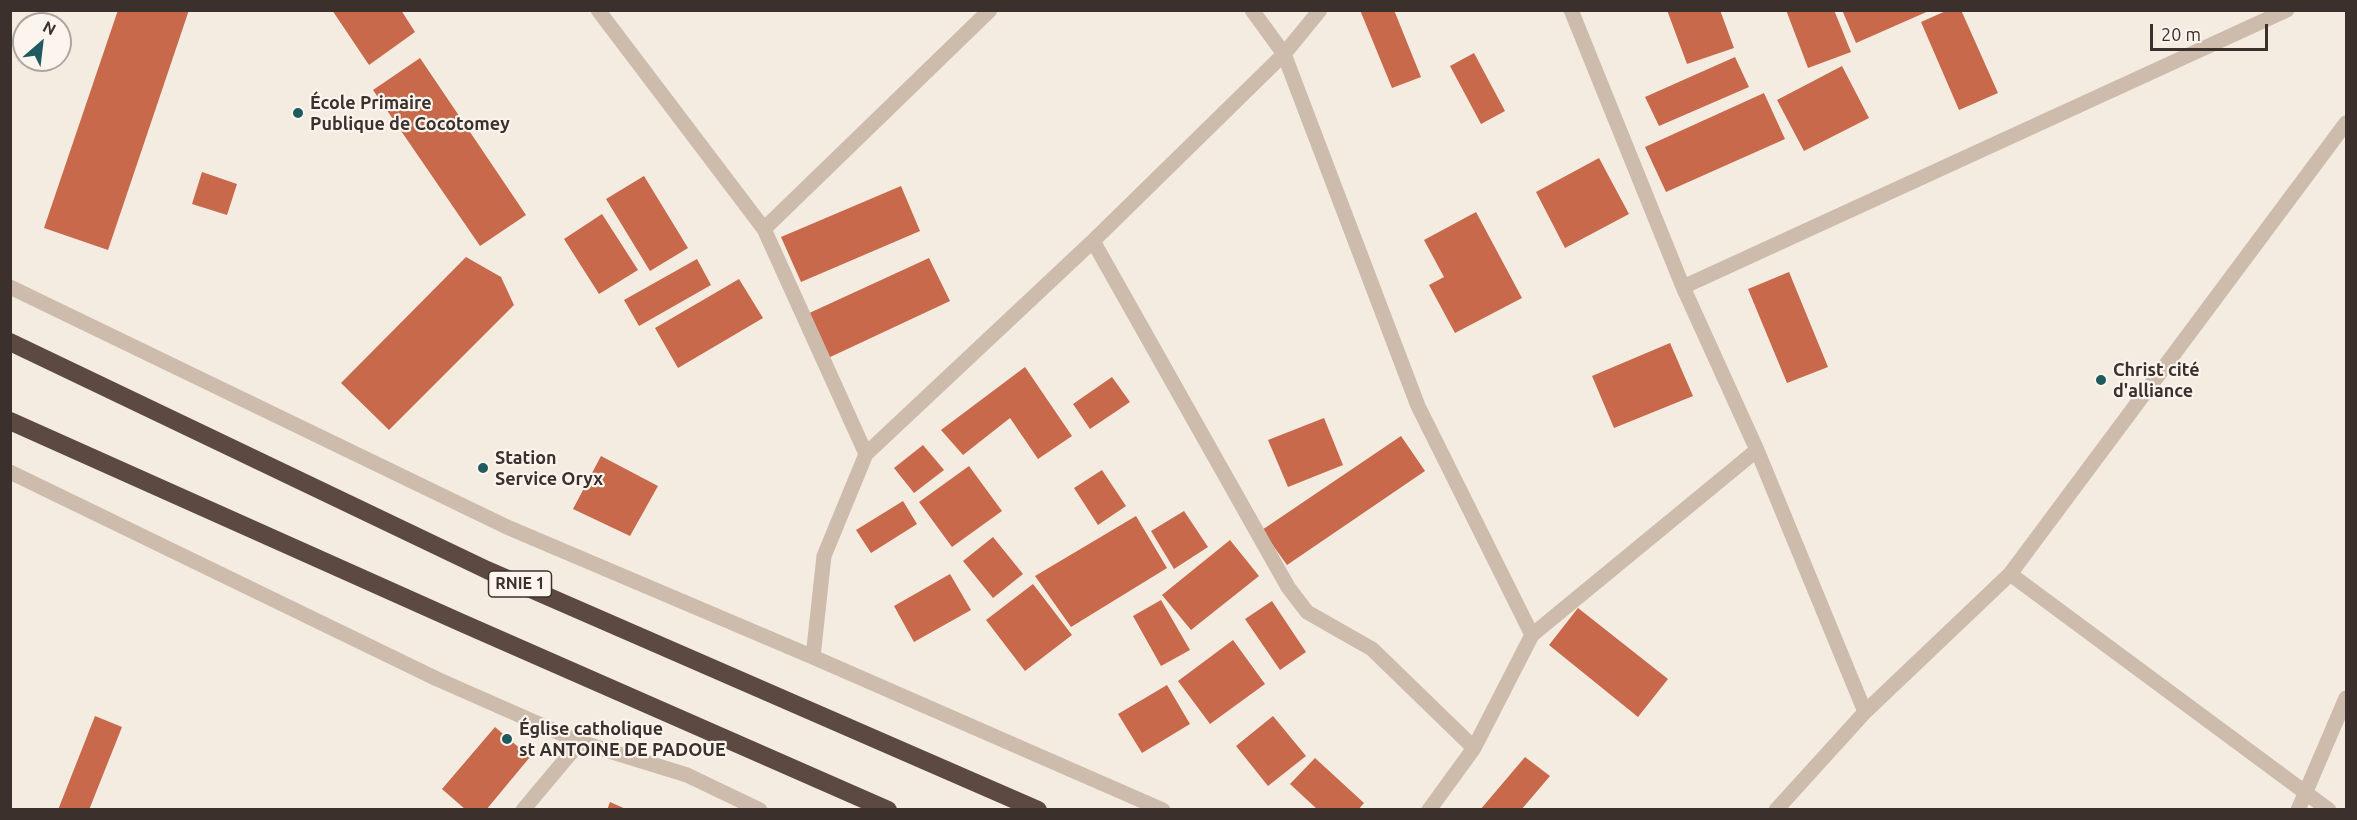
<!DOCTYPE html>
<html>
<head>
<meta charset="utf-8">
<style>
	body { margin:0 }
	#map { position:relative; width:2357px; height:820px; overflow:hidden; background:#f4ebe1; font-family:Ubuntu,sans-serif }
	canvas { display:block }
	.frame { position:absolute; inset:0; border:12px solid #3b302b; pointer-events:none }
	.north { position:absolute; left:12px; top:12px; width:60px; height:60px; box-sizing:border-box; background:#fbf5ee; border:2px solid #aea6a0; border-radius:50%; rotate:28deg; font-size:16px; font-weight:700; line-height:24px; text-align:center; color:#3b302b }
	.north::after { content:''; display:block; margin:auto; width:21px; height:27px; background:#1f5a5e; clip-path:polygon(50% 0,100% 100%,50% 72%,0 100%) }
	.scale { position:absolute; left:2150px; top:24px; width:118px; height:27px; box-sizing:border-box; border:3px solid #3b302b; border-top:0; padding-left:8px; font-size:18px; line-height:21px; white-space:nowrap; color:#3b302b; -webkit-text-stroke:4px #fbf5ee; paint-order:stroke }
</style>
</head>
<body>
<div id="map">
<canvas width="2357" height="820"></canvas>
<div class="frame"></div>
<div class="north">N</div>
<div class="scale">20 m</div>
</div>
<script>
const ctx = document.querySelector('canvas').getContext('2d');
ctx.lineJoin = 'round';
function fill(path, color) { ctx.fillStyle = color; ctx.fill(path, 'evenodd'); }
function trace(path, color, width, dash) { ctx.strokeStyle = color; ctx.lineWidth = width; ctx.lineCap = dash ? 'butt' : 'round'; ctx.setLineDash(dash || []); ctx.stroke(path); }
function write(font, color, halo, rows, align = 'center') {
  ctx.font = font + ' Ubuntu,sans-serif'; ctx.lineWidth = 4.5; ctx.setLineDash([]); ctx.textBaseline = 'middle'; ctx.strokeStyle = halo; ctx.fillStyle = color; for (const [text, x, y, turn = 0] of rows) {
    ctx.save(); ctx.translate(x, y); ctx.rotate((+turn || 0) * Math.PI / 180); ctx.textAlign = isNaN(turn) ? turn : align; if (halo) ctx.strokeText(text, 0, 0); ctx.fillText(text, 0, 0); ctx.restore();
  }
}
fill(new Path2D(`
	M118 10H189L108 250 44 228Z
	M332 10H401L415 32 369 65Z
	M1360 10H1394L1421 77 1392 88Z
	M1667 10H1720L1734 48 1687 64Z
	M1786 10H1834L1851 52 1808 68Z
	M1842 10H1931L1856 43Z
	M1948 10H1961L1998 93 1959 110 1921 22Z
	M1474 53 1505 111 1481 124 1450 66Z
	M1735 57 1749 87 1659 126 1645 97Z
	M420 58 526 215 480 246 373 90Z
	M1842 66 1869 118 1804 151 1777 100Z
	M1764 93 1785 139 1666 192 1645 147Z
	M1599 158 1629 214 1565 248 1536 192Z
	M202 172 237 184 227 215 192 204Z
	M644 176 688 248 650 271 606 199Z
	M901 186 920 231 801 282 781 237Z
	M1476 212 1522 298 1455 333 1429 285 1444 277 1424 240Z
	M602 214 638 270 599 294 564 239Z
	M466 257 501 277 514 305 389 430 341 383Z
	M929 258 950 301 826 359 805 315Z
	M697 259 711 285 639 326 624 300Z
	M1789 272 1828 367 1787 383 1748 289Z
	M739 279 763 318 678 368 655 328Z
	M1670 343 1693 396 1614 428 1592 376Z
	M1025 367 1072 436 1038 459 1010 418 963 455 941 430Z
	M1112 377 1130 402 1090 429 1073 404Z
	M1324 418 1343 465 1288 487 1268 440Z
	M1401 436 1425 471 1287 565 1262 530Z
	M923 445 944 470 914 493 894 468Z
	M601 456 658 486 630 536 573 509Z
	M969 466 1002 511 952 547 919 502Z
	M1102 470 1126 506 1098 525 1074 488Z
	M903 501 917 524 871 553 856 530Z
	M1184 511 1208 547 1174 569 1151 531Z
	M1136 516 1167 568 1071 627 1035 576Z
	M993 537 1023 574 993 598 963 561Z
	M1230 540 1259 576 1191 630 1162 595Z
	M950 574 971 610 914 642 894 606Z
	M1033 584 1072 635 1025 671 986 620Z
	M1161 600 1190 650 1161 666 1133 616Z
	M1272 601 1306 652 1280 670 1245 619Z
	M1578 608 1668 679 1638 717 1549 645Z
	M1233 640 1265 684 1210 724 1178 681Z
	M1167 685 1190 724 1142 753 1118 714Z
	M95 716 122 727 89 810H58Z
	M1273 716 1306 756 1268 786 1236 746Z
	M495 727 530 757 486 810H466L442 789Z
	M1525 757 1550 776 1521 810H1480Z
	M1315 758 1364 803 1358 810H1318L1290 784Z
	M610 802 628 810H607Z`), '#c8694b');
trace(new Path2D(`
	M598 10 764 229 866 454
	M1252 10 1284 54 1418 406 1532 635
	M1571 10 1683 287 1757 450 1865 712
	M764 229 990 10
	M1093 241 1288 587 1307 612 1372 649 1474 748
	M10 287 507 527 813 657 1163 810
	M1683 287 2287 10
	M10 472 437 679 580 742 687 775 760 810
	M2010 574 2329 810
	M813 657 824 556 866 454 1093 241 1284 54 1320 10
	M523 810 580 742
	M1429 810 1474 748 1532 635 1757 450
	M1776 810 1865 712 2010 574 2346 123
	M2298 810 2346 698`), '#cdbbac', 15);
trace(new Path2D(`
	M10 342 487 570 1038 810
	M10 421 462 623 888 810`), '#5c4a42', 18);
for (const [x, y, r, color] of [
	[298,113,6,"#1f5a5e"],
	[2101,380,6,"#1f5a5e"],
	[483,468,6,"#1f5a5e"],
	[507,739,6,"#1f5a5e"]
]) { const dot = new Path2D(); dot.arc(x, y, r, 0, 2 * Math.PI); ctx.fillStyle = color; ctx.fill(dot); trace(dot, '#fbf5ee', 2); }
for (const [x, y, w] of [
	[520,584,63]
]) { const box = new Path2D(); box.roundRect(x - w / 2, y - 13, w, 26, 4.5); ctx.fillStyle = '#fbf5ee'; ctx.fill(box); trace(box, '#3b302b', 1.5); }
write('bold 16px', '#3b302b', null, [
	["RNIE 1",520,584]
]);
write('bold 18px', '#3b302b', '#fbf5ee', [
	["École Primaire",310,103],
	["Publique de Cocotomey",310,124],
	["Christ cité",2113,370],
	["d'alliance",2113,391],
	["Station",495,458],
	["Service Oryx",495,479],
	["Église catholique",519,729],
	["st ANTOINE DE PADOUE",519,750]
], 'left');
</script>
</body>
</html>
